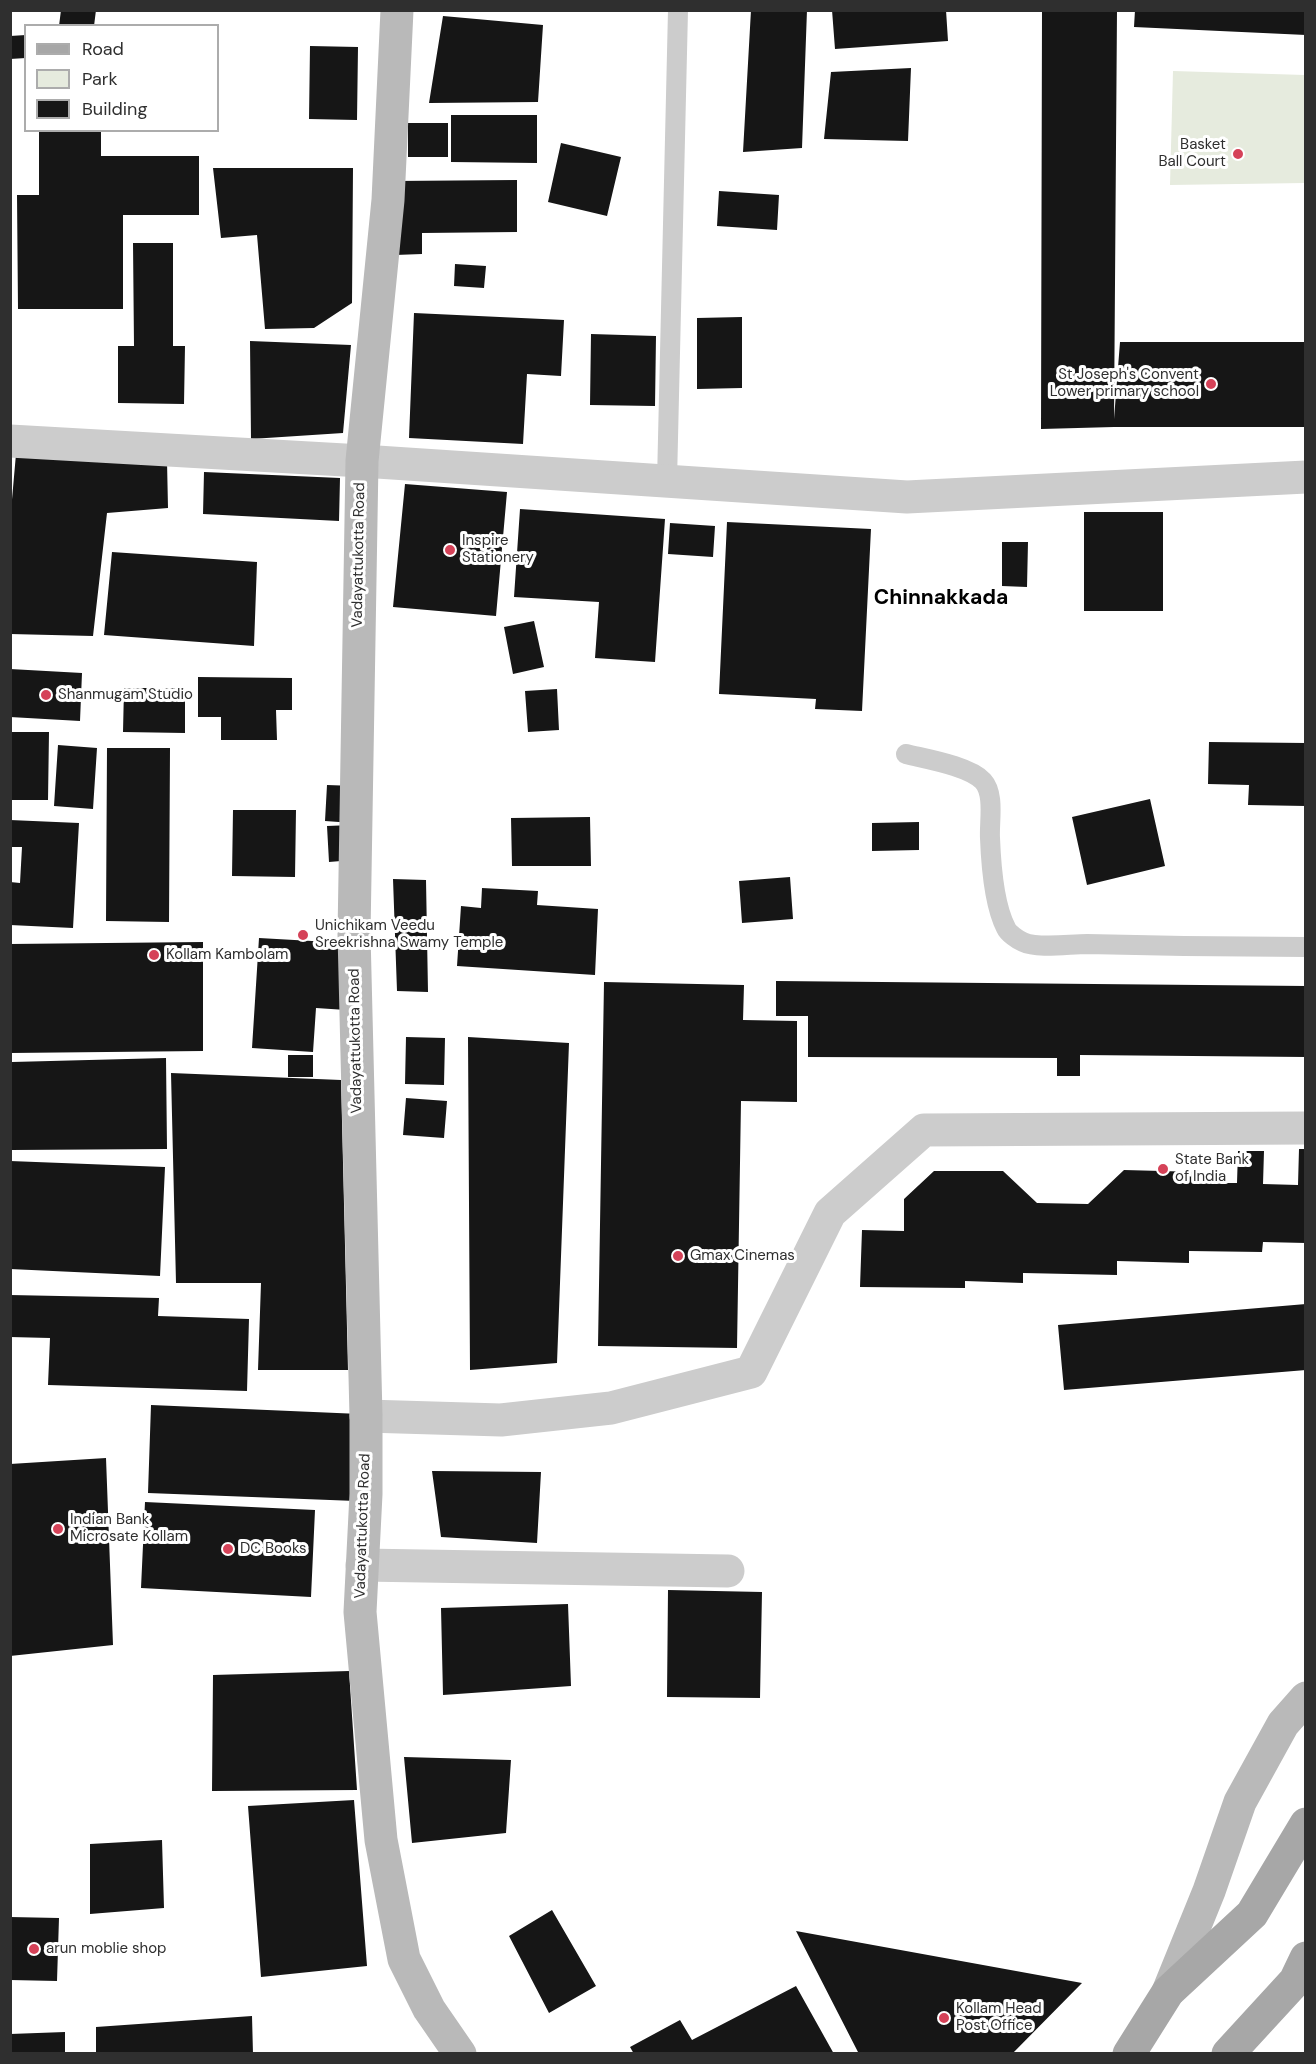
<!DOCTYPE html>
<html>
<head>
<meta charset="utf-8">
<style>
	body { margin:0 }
	#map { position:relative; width:1316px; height:2064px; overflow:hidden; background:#fff; font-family:"DM Sans",sans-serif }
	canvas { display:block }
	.frame { position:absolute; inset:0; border:12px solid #2f2f2f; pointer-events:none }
	.legend { position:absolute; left:24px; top:24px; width:195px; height:108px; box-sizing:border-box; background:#fff; border:2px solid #acacac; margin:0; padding:8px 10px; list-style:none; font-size:18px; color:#2f2f2f }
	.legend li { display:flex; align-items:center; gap:12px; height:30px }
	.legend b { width:30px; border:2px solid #acacac }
</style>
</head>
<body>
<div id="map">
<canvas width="1316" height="2064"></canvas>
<div class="frame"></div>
<ul class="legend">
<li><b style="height:8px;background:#a7a7a7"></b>Road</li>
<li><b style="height:16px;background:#e6ebde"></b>Park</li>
<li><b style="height:16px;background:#161616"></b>Building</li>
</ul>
</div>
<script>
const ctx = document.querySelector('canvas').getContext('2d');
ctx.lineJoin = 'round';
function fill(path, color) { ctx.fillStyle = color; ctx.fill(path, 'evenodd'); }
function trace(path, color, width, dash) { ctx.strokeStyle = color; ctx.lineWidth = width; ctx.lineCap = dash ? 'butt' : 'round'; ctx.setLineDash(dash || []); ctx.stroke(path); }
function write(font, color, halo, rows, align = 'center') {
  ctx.font = font + ' "DM Sans",sans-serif'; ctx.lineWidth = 6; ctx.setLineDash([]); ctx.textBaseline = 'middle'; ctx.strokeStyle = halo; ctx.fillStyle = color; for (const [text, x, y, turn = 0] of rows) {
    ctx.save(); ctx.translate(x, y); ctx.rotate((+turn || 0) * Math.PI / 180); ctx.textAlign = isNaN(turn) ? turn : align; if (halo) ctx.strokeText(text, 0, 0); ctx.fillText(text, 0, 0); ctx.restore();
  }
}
fill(new Path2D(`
	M1173 71 1305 75V183L1170 185Z`), '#e6ebde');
fill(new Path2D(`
	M61 10H96L94 26H59Z
	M751 10H807L802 148 743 152Z
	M832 10H946L948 41 835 49Z
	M1042 10H1117L1114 419 1120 342H1306V427H1114L1041 429Z
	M1135 10H1306V35L1134 27Z
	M443 16 543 25 538 102 429 103Z
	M26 35V58L10 59V36Z
	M310 46 358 47 357 120 309 119Z
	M911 68 908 141 824 139 831 72Z
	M451 115H537V163L451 162Z
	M408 123H448V157H408Z
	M39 130H101V156H199V215H123V309H18L17 195H39Z
	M561 143 621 157 607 216 548 202Z
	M213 168H353L352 303 314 328 265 329 257 235 221 238Z
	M517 180V232L422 233V254L395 255 394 181Z
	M719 191 779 195 777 230 717 226Z
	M133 243H173V346H185L184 404 118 403V346H134Z
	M455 264 486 266 484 288 454 286Z
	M414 313 564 320 561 376 527 374 523 444 409 438Z
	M742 317V388L697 389V318Z
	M591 334 656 336 655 406 590 405Z
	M250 341 351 345 343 433 251 439Z
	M16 454 167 461 168 508 107 513 93 636 10 634V522Z
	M204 472 340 478 339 521 203 514Z
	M405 484 507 492 496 616 393 607Z
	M520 509 665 519 655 662 595 658 599 602 514 597Z
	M1084 512H1163V611H1084Z
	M727 522 871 529 862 711 815 709 816 699 719 694Z
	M670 523 715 526 713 557 668 554Z
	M1002 542H1028L1027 587 1002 586Z
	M112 552 257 562 254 646 104 635Z
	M534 621 544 667 513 674 504 627Z
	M10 669 82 673 80 721 10 717Z
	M198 677 292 678V710H276L277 740H221V717H198Z
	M124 688H185V733L123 732Z
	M557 689 559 730 528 732 525 691Z
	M10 732H49L48 800H10Z
	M1209 742 1306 743V806L1248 805 1249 785 1208 784Z
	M58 745 97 748 93 809 54 806Z
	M107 748H170L169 922 106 921Z
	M327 785 355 786 353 823 325 821Z
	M1150 799 1165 866 1087 885 1072 817Z
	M233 810H296L295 877 232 876Z
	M590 817 591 866H512L511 818Z
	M10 820 79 823 73 928 10 925V882L20 883 22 847H10Z
	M919 822V850L872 851V823Z
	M352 825 353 860 329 862 327 826Z
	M790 877 793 919 742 923 739 881Z
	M393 879 426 880 428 992 397 991Z
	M482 888 538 891 537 905 598 909 595 975 457 966 461 906 481 908Z
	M259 938 365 944 361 1011 316 1008 313 1052 252 1048Z
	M203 942V1051L10 1053V944Z
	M776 981 1306 986V1057L1080 1055V1076H1057V1058L808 1057V1016H776Z
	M604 982 744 985 743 1020 797 1021V1102L741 1101 737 1348 598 1346Z
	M406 1037 445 1038 444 1085 405 1084Z
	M468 1037 569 1043 557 1363 470 1370Z
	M288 1055H313V1077H288Z
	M166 1058 167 1149 10 1150 12 1062Z
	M171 1073 341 1080 348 1370H258L261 1283H176Z
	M406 1098 447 1101 444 1138 403 1135Z
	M1299 1149H1306V1243L1263 1242 1262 1252 1189 1251V1263L1117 1261V1275L1023 1273V1283L965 1281V1288L860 1287 862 1230 904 1231V1199L934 1171H1003L1037 1203 1088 1204 1124 1170 1199 1172 1210 1183H1237L1238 1151H1264L1263 1184 1298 1185Z
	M10 1161 165 1167 160 1276 10 1269Z
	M10 1295 159 1298 158 1316 249 1319 247 1391 48 1385 50 1338 10 1337Z
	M1306 1304V1370L1064 1390 1058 1325Z
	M151 1405 360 1414 356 1501 148 1493Z
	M106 1458 113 1645 10 1656V1464Z
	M432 1471 541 1472 537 1543 441 1537Z
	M145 1502 315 1510 311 1597 141 1588Z
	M668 1590 762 1592 760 1698 667 1697Z
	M568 1604 571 1686 443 1695 441 1608Z
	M349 1671 357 1790 212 1791 213 1675Z
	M404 1757 511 1760 506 1833 412 1843Z
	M354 1800 367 1966 261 1977 248 1806Z
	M162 1840 164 1908 90 1914V1844Z
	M552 1910 596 1986 549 2013 509 1936Z
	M10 1917 59 1918 57 1981 10 1980Z
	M796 1931 1082 1983 1012 2054H859Z
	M796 1986 834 2054H634L630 2047 680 2020 692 2040Z
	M252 2016 253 2054H96V2027Z
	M65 2032V2054H10V2034Z`), '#161616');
trace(new Path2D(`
	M667 481 678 10
	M906 754C926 759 969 766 983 781 995 794 989 822 990 838 991 864 994 905 1006 928 1008 933 1018 940 1023 942 1038 949 1069 944 1087 944 1160 946 1232 947 1306 947`), '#ccc', 20);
trace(new Path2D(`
	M10 441 362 461 907 497 1306 477
	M366 1416 501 1420 611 1408 751 1372 830 1213 924 1130 1306 1128
	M362 1565 728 1571`), '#ccc', 33);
trace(new Path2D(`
	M397 10 388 200 362 461 354 934 366 1416V1494L360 1612 381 1840 404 1959 429 2009 460 2054
	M1168 1992 1209 1891 1240 1802 1283 1724 1306 1698`), '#b9b9b9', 33);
trace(new Path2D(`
	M1129 2054 1168 1992 1252 1914 1306 1824
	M1228 2054 1295 1981 1306 1958`), '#a7a7a7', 33);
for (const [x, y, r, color] of [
	[1238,154,6,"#d54258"],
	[1211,384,6,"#d54258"],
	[450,550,6,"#d54258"],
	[46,695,6,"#d54258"],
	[303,935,6,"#d54258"],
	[154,955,6,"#d54258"],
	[1163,1169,6,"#d54258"],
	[678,1256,6,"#d54258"],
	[58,1529,6,"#d54258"],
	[228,1549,6,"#d54258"],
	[34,1949,6,"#d54258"],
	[944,2018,6,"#d54258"]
]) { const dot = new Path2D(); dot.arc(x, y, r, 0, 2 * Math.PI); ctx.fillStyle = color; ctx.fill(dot); trace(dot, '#fff', 2); }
write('15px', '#2f2f2f', '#fff', [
	["Basket",1226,145,"right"],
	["Ball Court",1226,162,"right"],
	["St Joseph's Convent",1199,375,"right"],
	["Lower primary school",1199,392,"right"],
	["Inspire",462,541],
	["Stationery",462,558],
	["Shanmugam Studio",58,695],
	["Unichikam Veedu",315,926],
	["Sreekrishna Swamy Temple",315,943],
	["Kollam Kambolam",166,955],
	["State Bank",1175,1160],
	["of India",1175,1177],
	["Gmax Cinemas",690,1256],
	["Indian Bank",70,1520],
	["Microsate Kollam",70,1537],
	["DC Books",240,1549],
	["arun moblie shop",46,1949],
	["Kollam Head",956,2009],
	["Post Office",956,2026]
], 'left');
write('15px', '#2f2f2f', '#fff', [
	["Vadayattukotta Road",359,555,-89],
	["Vadayattukotta Road",356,1041,-91],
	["Vadayattukotta Road",363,1526,-88]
]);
write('bold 21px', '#000', '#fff', [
	["Chinnakkada",941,598]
]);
</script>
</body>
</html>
